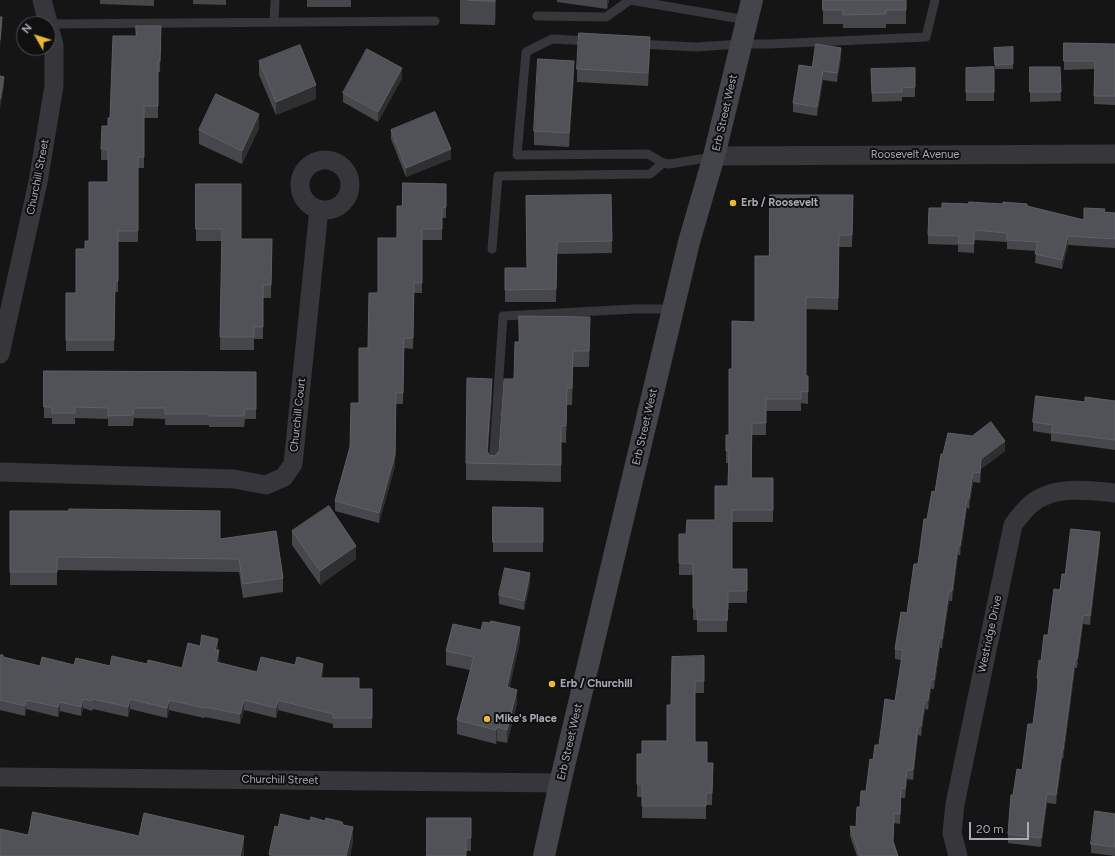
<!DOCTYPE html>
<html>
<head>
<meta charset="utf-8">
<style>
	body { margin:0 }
	#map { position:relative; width:1115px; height:856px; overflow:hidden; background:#151516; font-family:Figtree,sans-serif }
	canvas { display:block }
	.north { position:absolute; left:16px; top:16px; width:40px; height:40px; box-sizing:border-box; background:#101011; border:1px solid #4c4e53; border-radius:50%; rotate:309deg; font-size:11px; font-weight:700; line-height:16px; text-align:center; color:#a7abb6 }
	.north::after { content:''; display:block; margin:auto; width:14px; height:18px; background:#eeb734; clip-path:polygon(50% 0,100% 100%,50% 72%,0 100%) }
	.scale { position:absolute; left:969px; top:822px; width:60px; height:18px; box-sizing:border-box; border:2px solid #a7abb6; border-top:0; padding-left:5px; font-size:12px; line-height:14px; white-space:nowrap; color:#a7abb6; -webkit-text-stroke:3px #101011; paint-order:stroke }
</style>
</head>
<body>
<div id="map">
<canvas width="1115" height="856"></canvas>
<div class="north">N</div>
<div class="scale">20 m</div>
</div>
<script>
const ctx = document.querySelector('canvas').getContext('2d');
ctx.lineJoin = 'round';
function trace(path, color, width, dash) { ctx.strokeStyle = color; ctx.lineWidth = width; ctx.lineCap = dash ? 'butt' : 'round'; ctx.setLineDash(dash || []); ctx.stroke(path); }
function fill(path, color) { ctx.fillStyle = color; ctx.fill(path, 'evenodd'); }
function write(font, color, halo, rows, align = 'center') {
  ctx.font = font + ' Figtree,sans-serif'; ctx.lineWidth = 4; ctx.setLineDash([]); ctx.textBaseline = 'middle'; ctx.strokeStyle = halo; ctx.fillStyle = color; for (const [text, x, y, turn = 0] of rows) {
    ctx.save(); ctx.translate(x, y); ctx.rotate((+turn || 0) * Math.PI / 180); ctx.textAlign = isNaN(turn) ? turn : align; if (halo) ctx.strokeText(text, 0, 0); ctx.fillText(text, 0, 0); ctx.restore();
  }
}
trace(new Path2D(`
	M537 16 606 17 630 0 747 20
	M274 22 275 0
	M49 24 435 21
	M590 41 552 39 526 52 517 155 648 154 663 163 669 164 713 157
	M639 44 696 47 741 44H770L926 37 935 0
	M492 249 498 176 650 174 663 163
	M493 467 503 316 634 309H673`), '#36363b', 9);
trace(new Path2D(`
	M714 156 1115 154
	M300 185a25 25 0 1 1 50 0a25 25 0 1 1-50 0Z
	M0 354 38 182 54 86V45L42 0
	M0 472 234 479 266 485 284 477 293 464 319 209
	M0 777 560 783
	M958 856 952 833 955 804 1013 525C1018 518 1024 510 1031 504 1054 485 1088 490 1115 493`), '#36363b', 19);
trace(new Path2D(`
	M544 856 560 783 689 242 714 156 752 0`), '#44454b', 22);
fill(new Path2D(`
	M100 0H154V6L100 4Z
	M193 0H226V5L193 4Z
	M307 0H351V7H307Z
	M460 0H496L495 25 460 24Z
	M557 0H609L607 9 557 2Z
	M823 0H906V24H886V28H843V24H823Z
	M161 26 160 72H158V118H144V168H138V242H118V292H115L114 351H66V340L76 293 89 241 108 182V160H101L102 126H108L136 36Z
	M1064 43 1115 44V105L1094 104 1095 69 1064 70Z
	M1013 47V69H995L994 48Z
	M650 50 648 86 577 82V69Z
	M841 58 837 82 823 80 817 116 793 112V103L812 67Z
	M259 61 316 99 276 115 259 75Z
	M994 67V101H966V68Z
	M1030 67H1060L1061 101 1030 102Z
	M915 68V97H902V101L872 102 871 69Z
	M574 75 569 147 534 145V131Z
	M402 78 378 122 343 102V93Z
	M259 128 242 164 199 144V130Z
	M391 130 451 159 406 177 391 139Z
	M196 184 241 239H272L271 298H263V339H254V350H220L222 241H196Z
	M446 184V218H442V240H422V293H414L413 349 404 348 403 404H396L395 466 379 523 335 511V501L350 447 359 403 368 348 378 293 397 238 402 206Z
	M611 195 612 253 557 254 556 302H505V268H527L526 196Z
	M853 195 852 247H839L838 310 806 309V376H808V404L801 403V411H766V435H752V478H773V522H732V569H747V603H728V621H727V632H697V620H693V575H679V534H686L715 520 728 486V463H726V435H729L732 369 755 322 769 256Z
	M1027 206 1084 220 1105 212 1115 213V248L1068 245 1062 269 1035 263 1036 251 1007 249V242L974 240V253L958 252V245L928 244V235L942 208Z
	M590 334 589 367H573L572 405H567L566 443 561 442V482L466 480V463L492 395 488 452 489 455 495 456 499 451 514 379 519 342Z
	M44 371 256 372V419H245L244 427H209V425H165V419L134 418 133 426H108V419L75 418V424H52V418H44Z
	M1115 401V450L1051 441V434L1033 431V422L1085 402Z
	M1005 451 981 469 980 483 973 482 969 509 967 508 960 555H958L952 601H949L942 648H940L934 689H931L928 710 925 709 921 736 918 735 913 780 907 779 905 798H901L900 824 894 823 893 842 898 856H857L850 836V826L856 827 860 807 866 791 873 760 895 701 901 660 895 659V649L907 613 927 519 935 492 943 454Z
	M493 507 543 508V552H493Z
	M10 511 220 539 283 578V592L243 598 239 572 57 570V585H10Z
	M292 531 356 559 320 585 292 545Z
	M1100 541 1090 625 1083 624 1077 668H1075L1063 759H1062L1056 804 1047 803 1041 847 1008 843V834L1013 795 1022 770 1033 724 1038 688H1037V678L1060 590 1065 574Z
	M530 583 524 610 499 604V595Z
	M520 641 509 688 517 704 507 743 497 741 496 744 457 734V720L470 670 446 665V651Z
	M200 646 218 648 217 650 219 660 218 662 257 672 323 673 322 678 359 689H372V728H333V724L278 710 276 718 244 710 240 724 205 717 204 718 169 710 167 718 130 709 128 717 93 709 92 711 83 708 81 716 60 711 58 717 26 709 25 716 0 710V655L3 657 40 666 74 665 110 666 147 664 182 668Z
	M704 656V693H695V742L707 763H713L712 805H706V819L642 818V797H637V754H642L667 741 671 705Z
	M1115 814V856L1091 853V844Z
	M471 818V851H466L427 856Z
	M310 821 343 825 353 841 350 856H269V854L278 827Z`), '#46474b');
fill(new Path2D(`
	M495 0H496L495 25Z
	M607 0H609L607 9Z
	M2 17V27L0 50V39Z
	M650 37V50L648 86V73Z
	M841 48V58L837 82V73Z
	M574 61V75L569 147V133Z
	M402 68V78L378 122V112Z
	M823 71V80L817 116V107Z
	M4 77V87L0 109V99Z
	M316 85V99L276 115V102Z
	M259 114V128L242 164V151Z
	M451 149V159L406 177V168Z
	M1068 236V245L1062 269V260Z
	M492 379V395L487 463V450Z
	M396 393 395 466 379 523V513Z
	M1005 441V451L981 469 980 483V473L981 459Z
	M973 472V482L969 509V499Z
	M967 499V508L960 555V546Z
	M1100 532V541L1090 625V616Z
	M958 545V555L952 601V591Z
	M356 546V559L320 585V571Z
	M530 573V583L524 610V601Z
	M949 591V601L942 648V639Z
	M1083 615V624L1077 668V659Z
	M520 627V641L507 701V687Z
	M940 638V648L934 689V680Z
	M218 639V648L215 660V650Z
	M219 650V660L216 672V662Z
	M1075 659V668L1063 759V750Z
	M323 664V673L320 688V678Z
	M931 679V689L928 710V700Z
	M517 690V704L507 743V730Z
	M83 699V708L81 716V707Z
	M130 699V709L128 717V707Z
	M26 700V709L25 716V706Z
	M169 700V710L167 718V708Z
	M244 700V710L240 724V714Z
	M278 700V710L276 718V708Z
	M925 700V709L921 736V726Z
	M60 702V711L58 717V707Z
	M918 726V735L913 780V770Z
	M497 727V741L496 744V730Z
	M1062 750V759L1056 804V795Z
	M907 770V779L905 798V789Z
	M1047 794V803L1041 847V838Z
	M353 827V841L350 856H346Z
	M244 836V856H240Z`), '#2e2f31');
const building = new Path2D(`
	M468 0H495V1Z
	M823 0H906V10H886V14L843 15V10H823Z
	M0 17H2L0 39Z
	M136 26H161L160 61H158V106H144V157H138V231H118V281H115L114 340H66V293H76V249H85V241H89V182H108V149H101L102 126H108V118H110L113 36H136Z
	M579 33 650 37 648 73 577 69Z
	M1064 43 1115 44V96H1094L1095 61H1064Z
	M816 44 841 48 837 73 823 71 817 107 793 103 799 65 812 67Z
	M300 45 316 85 276 102 259 61Z
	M1013 47V64L995 65 994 48Z
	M367 49 402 68 378 112 343 93Z
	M538 59 574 61 569 133 534 131Z
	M994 67V92H966V68Z
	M1030 67H1060L1061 92H1030Z
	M915 68V87L902 88V92L872 93 871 69Z
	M0 76 4 77 0 99Z
	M216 94 259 114 242 151 199 130Z
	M435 112 451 149 406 168 391 130Z
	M403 183 446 184V207L442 208V229H422V283H414L413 338H404L403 393H396L395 455 379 513 335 501 350 447 351 403H359V348H368L369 293H378V238H397V206H402Z
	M196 184H241V239H272L271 285H263V327H254V337H220L222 229H196Z
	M611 195 612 241 557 242 556 289 505 290V268H527L526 196Z
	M770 195H853L852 235H839L838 298 806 297V376H808V392L801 391V399H766V423H752L751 478H773V510H732V569H747V591H728V609H727V620H697V608H693V564L679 563V534H686L687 520H715V486H728L729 451H726V435H729V369H732V321L755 322V256H769Z
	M969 202 1003 204V202L1027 204V206L1084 220V208L1105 209 1104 212 1115 213V239L1068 236 1062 260 1035 254 1038 242 1007 240V233L974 230V244L958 243 959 236 928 235 929 208H942V203L969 204Z
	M519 316 590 317 589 351H573L572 388H567L566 426H561V465L466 463 467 378 492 379 487 450 489 455 495 456 499 451 504 379H514L515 342H519Z
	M44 371 256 372V409H245L244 416H209V414H165V408H134L133 415 108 416V408L75 407V413H52V407H44Z
	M1036 396 1085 402V397L1115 401V440L1051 432 1053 425 1033 422Z
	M991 422 1005 441 981 459 980 473 973 472 969 499H967L960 546 958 545 952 591H949L942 639 940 638 934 680 931 679 928 700H925L921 726H918L913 770H907L905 789 901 788 900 814 894 813 893 841 898 856H860L850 826 856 827 857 807H860L861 791H866L870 759 873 760 875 745H879L885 699 895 701 903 650 895 649 901 612 907 613 914 564H918L924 519H927L932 491 935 492 941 454H943L948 433 972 436Z
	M329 506 356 546 320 571 292 531Z
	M493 507 543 508V542H493Z
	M69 509 220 511V539L276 531 283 578 243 584 239 559 57 557V572H10V511H69Z
	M1071 529 1100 532 1090 616 1083 615 1077 659H1075L1063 750H1062L1056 795 1047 794 1041 838 1008 834 1011 795H1013L1017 769 1022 770 1028 724H1033L1039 678H1037L1039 660 1041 661 1044 635H1048L1054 589 1060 590 1062 574H1065Z
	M505 568 530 573 524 601 499 595Z
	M491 621 520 627 507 687 517 690 507 730 497 727 496 730 457 720 474 657 446 651 453 624 481 630 483 622 490 623Z
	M202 635 218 639 215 650H219L216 662 257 672 261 657 295 665 297 657 323 664 320 678H359V689H372V718H333V714L278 700 276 708 244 700 240 714 205 707 204 708 169 700 167 708 130 699 128 707 93 699 92 701 83 699 81 707 60 702 58 707 26 700 25 706 0 700V655H3V657L40 666 42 657 74 665 76 658 110 666 112 656 147 664 148 660 182 668 188 643 200 646Z
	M704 656V681H695V742H707V763H713L712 793H706V806H642V784H637V754H642V741H667V705H671L672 657Z
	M1095 811 1115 814V847L1091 844Z
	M33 812 139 836 144 813 244 836 240 856H0V829L28 835Z
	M281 814 310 821 311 817 325 821 326 818 342 822 343 825 353 827 346 856H278L269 854 275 826 278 827Z
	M427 818H471V838H466V856H427Z`);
fill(building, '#515257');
trace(building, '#5e6066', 1);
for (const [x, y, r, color] of [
	[733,203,4,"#eeb734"],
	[552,684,4,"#eeb734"],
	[487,719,4,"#eeb734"]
]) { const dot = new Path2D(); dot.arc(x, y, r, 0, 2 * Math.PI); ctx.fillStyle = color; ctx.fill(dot); trace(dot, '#101011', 1.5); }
write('11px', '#a7abb6', '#101011', [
	["Erb Street West",725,113,-77],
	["Roosevelt Avenue",915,155],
	["Churchill Street",38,177,-79],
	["Churchill Court",298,415,-84],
	["Erb Street West",645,427,-77],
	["Westridge Drive",990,634,-78],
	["Erb Street West",570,742,-77],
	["Churchill Street",280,780,1]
]);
write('bold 11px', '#a7abb6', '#101011', [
	["Erb / Roosevelt",741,203],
	["Erb / Churchill",560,684],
	["Mike's Place",495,719]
], 'left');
</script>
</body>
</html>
